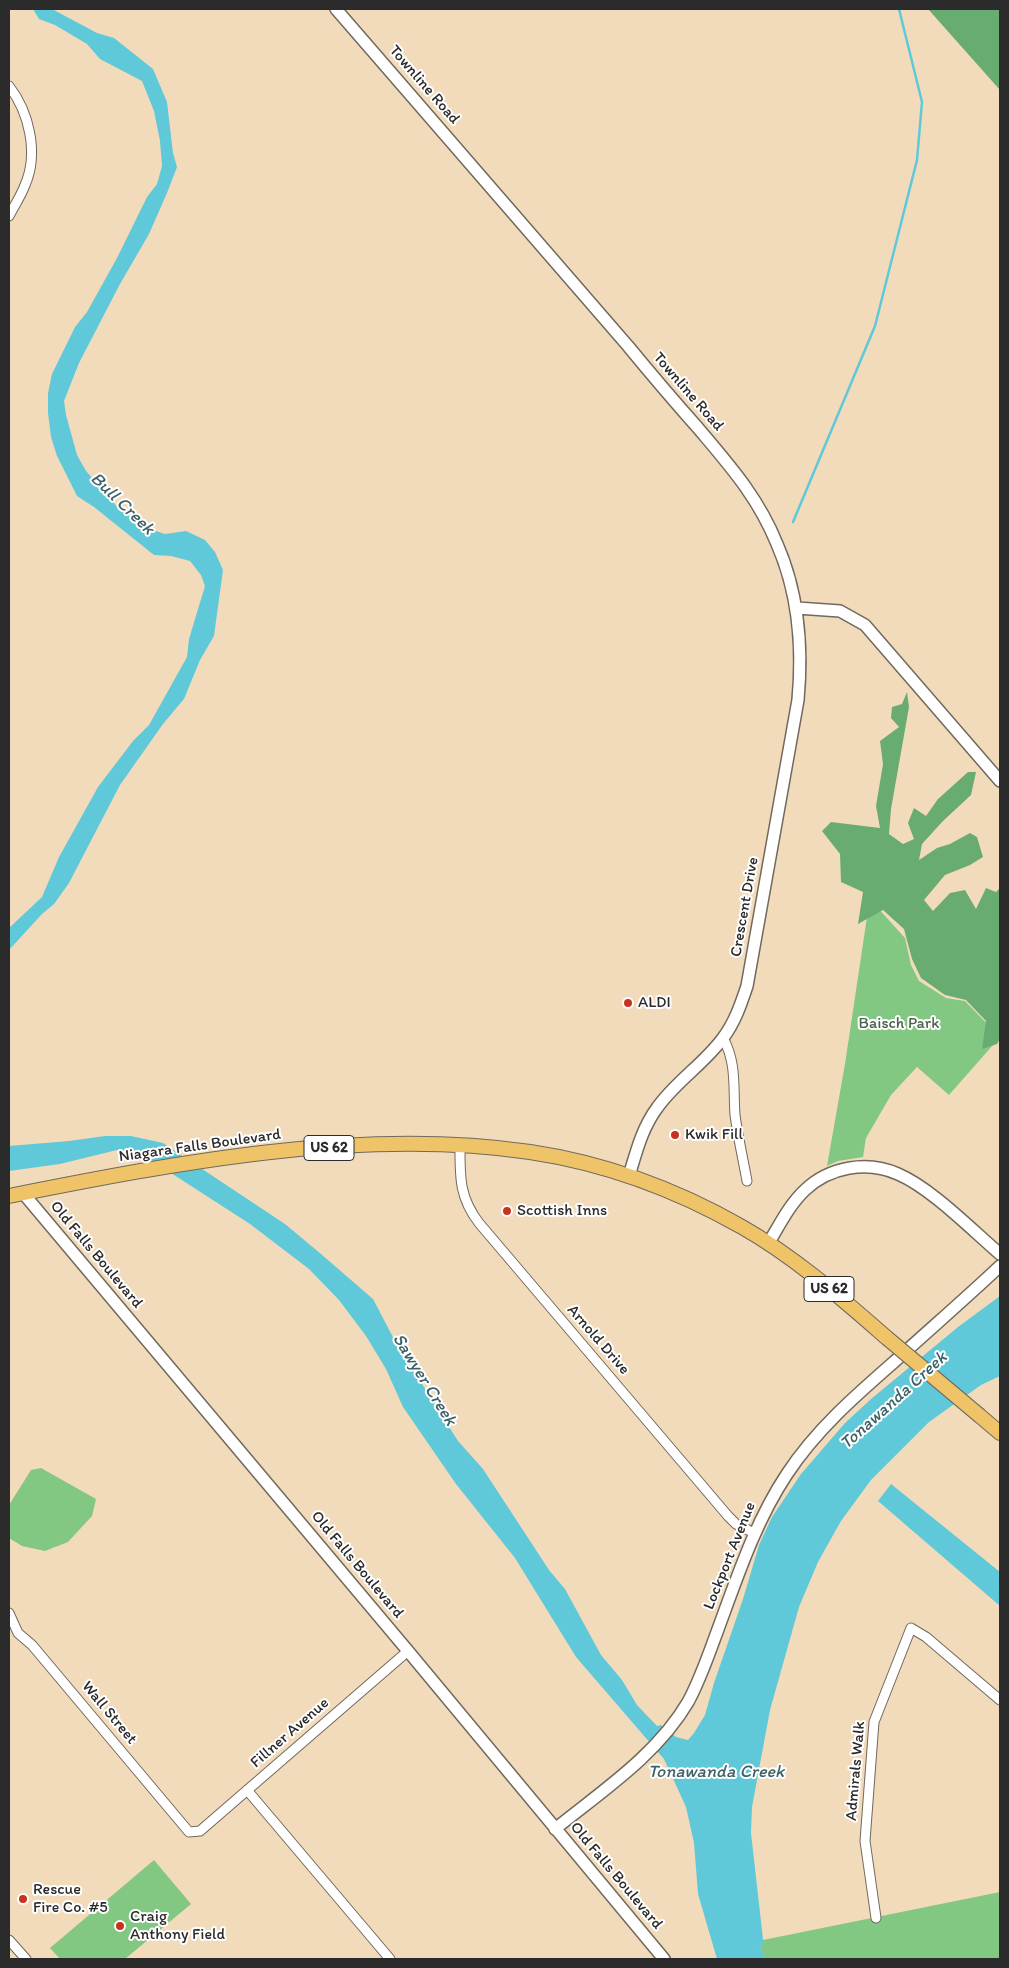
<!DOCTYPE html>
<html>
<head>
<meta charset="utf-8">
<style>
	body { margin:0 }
	#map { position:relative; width:1009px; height:1968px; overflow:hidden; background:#f2dbbb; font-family:Itim,sans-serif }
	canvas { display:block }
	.frame { position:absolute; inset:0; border:10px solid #2b2b2b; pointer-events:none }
</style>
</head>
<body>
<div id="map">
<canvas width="1009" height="1968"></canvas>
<div class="frame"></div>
</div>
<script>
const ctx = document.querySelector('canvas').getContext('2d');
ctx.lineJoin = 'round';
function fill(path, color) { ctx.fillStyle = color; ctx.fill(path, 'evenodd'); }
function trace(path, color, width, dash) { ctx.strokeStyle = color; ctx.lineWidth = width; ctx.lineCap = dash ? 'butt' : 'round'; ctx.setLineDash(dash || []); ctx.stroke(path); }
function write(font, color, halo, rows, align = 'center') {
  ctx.font = font + ' Itim,sans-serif'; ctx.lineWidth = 4; ctx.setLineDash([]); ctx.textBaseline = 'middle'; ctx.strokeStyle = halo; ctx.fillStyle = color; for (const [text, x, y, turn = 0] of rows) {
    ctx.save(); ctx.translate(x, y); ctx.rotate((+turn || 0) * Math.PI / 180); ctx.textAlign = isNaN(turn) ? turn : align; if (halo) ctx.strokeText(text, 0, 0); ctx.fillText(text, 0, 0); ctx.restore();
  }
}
fill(new Path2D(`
	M876 906 905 938 911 965 919 981 946 998 965 1001 1000 1037 949 1095 917 1067 891 1095 866 1138 863 1157 838 1161 827 1166 845 1064 867 917Z
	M41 1468 96 1499 92 1516 68 1542 45 1551 22 1546 9 1538V1505L31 1470Z
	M154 1860 191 1904 125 1959H60L50 1948Z
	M1000 1892V1959H765L758 1941Z`), '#82c883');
fill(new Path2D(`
	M928 9H1000V90Z
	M907 692 909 707 891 809 889 834 903 844 914 839 908 823 914 808 926 816 938 799 968 772H976L971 795 943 821 922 844 919 860 937 848 950 844 970 833 977 837 983 857 970 865 945 875 924 900 933 911 950 893 965 890 976 909 986 888 996 892 1000 888V1039L997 1044 982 1049 986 1021 966 1000 945 995 921 978 912 959 904 929 883 910 858 924 863 892 841 882 840 854 822 831 831 822 880 828 876 806 883 764 880 741 899 727 891 718 892 707 902 704Z`), '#69ac71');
fill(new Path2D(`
	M33 9H52L97 33 114 38 153 69 167 102 173 153 177 167 167 193 149 234 120 284 79 363 64 401 66 415 77 455 86 471 120 510 150 529 165 534 186 531 205 540 215 552 223 570 214 636 200 660 184 699 163 724 120 785 69 883 54 904 42 914 9 950V928L42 897 59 857 98 787 133 741 149 725 187 657 189 639 205 586 201 575 190 561 171 556 154 555 94 507 77 496 57 456 51 437 48 413V393L52 374 75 327 87 312 117 258 147 197 157 184 162 166 160 141 154 111 142 81 100 59 87 44 55 25 39 19Z
	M105 1136H131L163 1143 285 1224 321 1254 373 1299 395 1341 458 1441 483 1469 549 1570 565 1589 601 1655 622 1680 637 1705 657 1726 661 1725 676 1737 688 1740 694 1733 705 1715 714 1683 743 1599 759 1545 772 1517 801 1474 845 1423 871 1399 958 1327 1000 1296V1376L981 1385 929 1422 871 1480 841 1521 818 1562 799 1607 770 1710 752 1807 751 1833 764 1948 759 1943 765 1959H717L698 1894 694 1843 686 1807 664 1759 576 1657 515 1558 456 1484 403 1407 386 1369 366 1336 339 1300 309 1269 250 1224 140 1153 117 1150 60 1164 9 1171V1146L69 1141Z
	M891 1484 1000 1572V1606L878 1501Z`), '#5fc9d9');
trace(new Path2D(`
	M793 522 875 326 917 160 922 102 899 9`), '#5fc9d9', 2.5);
const minor = new Path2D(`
	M9 86C29 112 39 153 25 185 21 196 14 206 9 216
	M723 1038C737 1063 733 1088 735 1115 738 1137 743 1159 747 1181
	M460 1145C460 1177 459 1197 479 1223L728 1516 736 1524 754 1533
	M9 1613 18 1633 32 1645 189 1832 200 1831 408 1651
	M247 1790 390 1959
	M876 1918 865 1841 874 1722 911 1628 926 1637 1000 1700
	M9 1940 26 1959`);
const tertiary = new Path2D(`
	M336 9C433 121 531 233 628 346 651 374 674 401 698 428 730 466 758 497 777 544 799 594 803 646 798 700L747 986C741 1004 735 1022 723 1038 704 1064 675 1082 657 1108 642 1128 636 1153 629 1176
	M797 608 840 611 865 625 1000 781
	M23 1193 408 1651 664 1959
	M768 1244C779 1226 789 1205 805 1190 829 1167 867 1160 898 1174 931 1188 972 1230 1000 1254
	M555 1829C602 1791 657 1755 688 1702 700 1680 708 1656 717 1632 737 1578 755 1522 787 1474 816 1430 855 1396 894 1362 929 1330 965 1299 1000 1266`);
const primary = new Path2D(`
	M9 1196C175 1163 361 1127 530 1152 604 1163 677 1190 742 1227 795 1257 841 1298 887 1338
	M980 1416 1000 1433`);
trace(minor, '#71695d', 11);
trace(tertiary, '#71695d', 14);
trace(primary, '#71695d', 16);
trace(minor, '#fff', 9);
trace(tertiary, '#fff', 11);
trace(primary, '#efc469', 14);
const primaryBridge = new Path2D(`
	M887 1338 980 1416`);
trace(primaryBridge, '#71695d', 16, []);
trace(primaryBridge, '#efc469', 14);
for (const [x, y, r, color] of [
	[628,1003,5,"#c8321e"],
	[675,1135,5,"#c8321e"],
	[507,1211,5,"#c8321e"],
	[23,1899,5,"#c8321e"],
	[120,1926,5,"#c8321e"]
]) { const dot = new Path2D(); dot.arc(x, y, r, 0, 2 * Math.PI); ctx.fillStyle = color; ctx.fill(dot); trace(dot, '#fff', 2); }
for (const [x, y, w] of [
	[329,1148,50],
	[829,1289,50]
]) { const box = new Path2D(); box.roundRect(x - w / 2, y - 12.5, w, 25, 4); ctx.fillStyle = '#fff'; ctx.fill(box); trace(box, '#2b2b2b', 1); }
write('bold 15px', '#2b2b2b', null, [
	["US 62",329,1148],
	["US 62",829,1289]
]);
write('16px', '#2b2b2b', '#fff', [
	["Townline Road",424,85,49],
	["Townline Road",688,392,49],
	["Crescent Drive",745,907,-80],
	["Niagara Falls Boulevard",200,1146,-8],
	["Old Falls Boulevard",96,1255,50],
	["Arnold Drive",598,1340,49],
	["Lockport Avenue",730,1556,-68],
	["Old Falls Boulevard",357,1565,50],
	["Wall Street",109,1713,50],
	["Fillner Avenue",290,1733,-41],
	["Admirals Walk",856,1771,-85],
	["Old Falls Boulevard",616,1876,50]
]);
write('16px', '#2b2b2b', '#fff', [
	["ALDI",638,1003],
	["Kwik Fill",685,1135],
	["Scottish Inns",517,1211],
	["Rescue",33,1890],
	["Fire Co. #5",33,1908],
	["Craig",130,1917],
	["Anthony Field",130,1935]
], 'left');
write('16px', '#49624a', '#fff', [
	["Baisch Park",899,1024]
]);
write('italic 18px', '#3d6268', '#fff', [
	["Bull Creek",122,504,44],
	["Sawyer Creek",424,1380,58],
	["Tonawanda Creek",894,1401,-42],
	["Tonawanda Creek",716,1772]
]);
</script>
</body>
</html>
